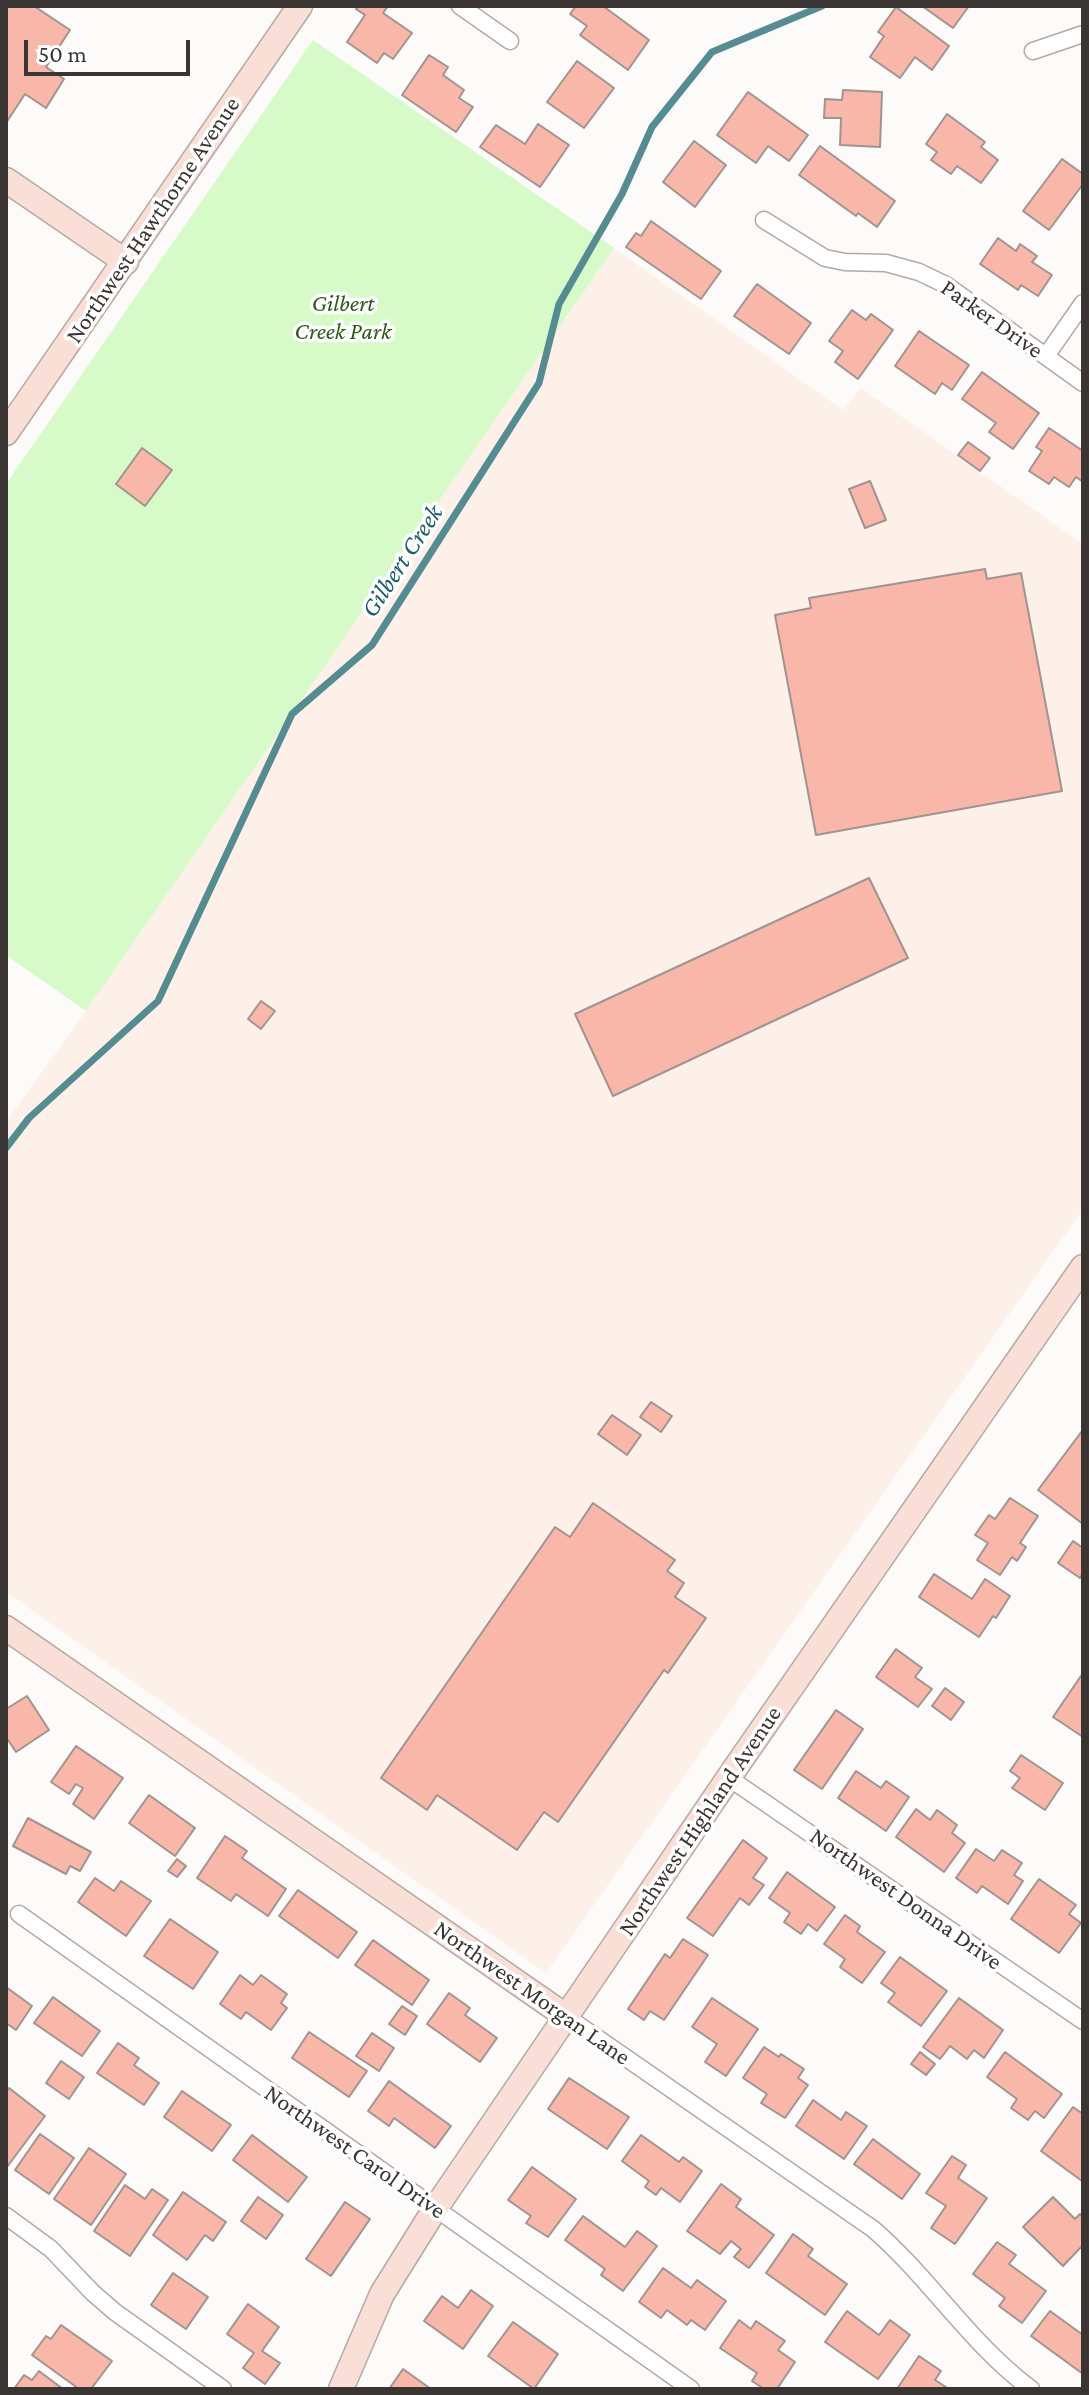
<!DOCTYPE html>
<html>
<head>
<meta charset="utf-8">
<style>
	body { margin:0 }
	#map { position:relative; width:1089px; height:2395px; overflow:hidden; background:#fdfbf9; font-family:"Crimson Pro",serif }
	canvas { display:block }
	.frame { position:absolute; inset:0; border:8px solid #3a3532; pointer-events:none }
	.scale { position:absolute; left:24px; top:40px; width:166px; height:36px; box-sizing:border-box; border:4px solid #3a3532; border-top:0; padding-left:10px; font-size:24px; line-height:28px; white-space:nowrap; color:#3a3532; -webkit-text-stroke:6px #fff; paint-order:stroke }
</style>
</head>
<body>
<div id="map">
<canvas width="1089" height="2395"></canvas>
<div class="frame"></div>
<div class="scale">50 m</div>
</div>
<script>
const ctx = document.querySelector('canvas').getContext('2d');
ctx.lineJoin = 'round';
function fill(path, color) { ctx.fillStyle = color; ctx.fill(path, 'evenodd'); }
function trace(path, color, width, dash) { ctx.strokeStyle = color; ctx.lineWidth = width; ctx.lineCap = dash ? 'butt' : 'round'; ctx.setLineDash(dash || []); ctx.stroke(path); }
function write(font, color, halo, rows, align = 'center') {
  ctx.font = font + ' "Crimson Pro",serif'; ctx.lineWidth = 7; ctx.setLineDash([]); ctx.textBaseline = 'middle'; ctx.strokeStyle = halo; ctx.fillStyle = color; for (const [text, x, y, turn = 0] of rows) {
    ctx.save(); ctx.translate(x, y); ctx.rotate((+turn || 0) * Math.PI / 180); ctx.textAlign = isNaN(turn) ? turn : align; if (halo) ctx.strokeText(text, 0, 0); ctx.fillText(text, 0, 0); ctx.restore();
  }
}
fill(new Path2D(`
	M614 248 843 410 861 388 1083 544V1209L546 1973 6 1592V1122L86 1011Z`), '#fcf0e9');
fill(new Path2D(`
	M313 40 614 248 86 1011 6 955V484Z`), '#d6fac8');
trace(new Path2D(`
	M6 1148 29 1118 158 1001 292 714 372 645 539 383 559 304 622 194 652 127 712 52 822 6`), '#558c92', 7);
const building = new Path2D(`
	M6 6H34L70 30 46 67 64 79 46 108 25 94 6 123Z
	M359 6H388L383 13 412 33 393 59 384 53 377 63 347 42 365 15 356 9Z
	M576 6H603L649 40 628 70 580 35 587 26 570 14Z
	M922 6H969L953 28Z
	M896 7 949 46 932 70 915 57 900 78 870 57 884 36 878 32Z
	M429 55 448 67 443 75 464 90 459 98 473 107 456 132 402 95Z
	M577 61 614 88 584 128 547 102Z
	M843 90 882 92 880 147 840 145 841 118H824L825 99 842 100Z
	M748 92 808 135 789 161 768 146 756 163 717 135Z
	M947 114 985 142 981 147 998 160 981 183 957 166 951 174 931 160 937 152 926 144Z
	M538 124 569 145 540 187 480 147 496 125 525 144Z
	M694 141 726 165 695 207 663 182Z
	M820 146 895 201 877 227 858 213 856 216 799 175Z
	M1062 159 1083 174V184L1049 230 1023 211Z
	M651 221 721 271 701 299 626 247 636 233 641 236Z
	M998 238 1016 251 1020 244 1037 256 1032 262 1052 275 1038 296 1021 285 1018 290 980 264Z
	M757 284 811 323 789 354 734 316Z
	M852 310 866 320 871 314 893 330 858 379 835 362 843 351 829 341Z
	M919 331 969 365 952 390 942 383 935 394 895 366Z
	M982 372 1039 413 1013 449 989 432 996 423 962 399Z
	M1049 428 1083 451V482L1076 477 1069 487 1054 477 1049 484 1029 471 1042 451 1036 447Z
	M968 442 990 458 980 471 958 455Z
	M142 448 172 470 145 506 116 484Z
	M870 481 886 520 865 528 849 489Z
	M985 569 987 579 1021 573 1062 791 816 835 775 615 811 608 809 598Z
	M869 878 908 958 613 1096 575 1014Z
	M261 1001 275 1011 261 1029 248 1019Z
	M651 1402 672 1416 661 1432 640 1417Z
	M612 1415 641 1435 627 1455 598 1434Z
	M1082 1431 1083 1432V1524L1038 1490Z
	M1010 1498 1038 1516 1020 1543 1026 1547 1017 1561 1012 1557 1000 1575 977 1560 988 1543 975 1535 989 1515 995 1519Z
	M593 1503 675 1560 667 1571 684 1583 675 1597 706 1618 668 1673 664 1670 558 1822 544 1812 517 1850 437 1795 427 1810 381 1778 555 1527 570 1537Z
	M1073 1541 1083 1548V1573L1080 1578 1058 1563Z
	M934 1574 972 1599 985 1579 1010 1596 996 1618 993 1616 979 1637 919 1597Z
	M896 1649 922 1668 915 1677 932 1689 918 1707 876 1677Z
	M1083 1673V1737L1053 1717Z
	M945 1688 964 1702 951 1720 932 1706Z
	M27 1696 49 1730 16 1752 8 1740 6 1741V1709Z
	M836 1710 863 1729 822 1789 794 1770Z
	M76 1746 123 1778 94 1819 73 1804 83 1788 76 1784 69 1794 51 1782Z
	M1021 1755 1063 1783 1045 1810 1012 1788 1020 1778 1010 1771Z
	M856 1771 881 1788 886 1781 909 1797 886 1831 838 1798Z
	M149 1795 195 1828 175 1856 129 1823Z
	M916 1809 930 1820 937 1810 957 1825 952 1833 965 1843 944 1872 896 1837Z
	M28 1818 91 1852 80 1871 70 1866 66 1874 13 1846Z
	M225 1836 247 1851 242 1858 286 1889 268 1916 236 1894 231 1901 197 1878Z
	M743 1840 767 1858 753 1878 764 1885 749 1905 740 1898 713 1936 687 1918Z
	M976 1849 994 1861 1002 1850 1022 1863 1014 1875 1023 1881 1008 1904 982 1886 977 1893 956 1878Z
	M177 1859 186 1866 177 1877 168 1871Z
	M787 1872 835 1907 817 1931 808 1924 801 1934 784 1922 790 1913 769 1898Z
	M95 1878 114 1891 121 1881 151 1901 126 1936 78 1902Z
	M1039 1879 1076 1905 1069 1914 1081 1923 1059 1953 1011 1919Z
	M298 1890 357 1932 338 1958 279 1916Z
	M845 1915 860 1926 857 1932 885 1952 862 1983 840 1967 845 1959 824 1944Z
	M170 1919 218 1952 193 1989 144 1956Z
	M683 1939 708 1955 664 2020 650 2011 644 2020 628 2009 665 1954 670 1958Z
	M373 1940 429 1980 412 2005 355 1965Z
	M900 1957 947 1991 921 2026 888 2002 895 1993 881 1983Z
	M240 1975 253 1985 261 1975 287 1994 281 2003 287 2008 271 2030 246 2012 241 2019 220 2004Z
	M6 1987 32 2006 16 2030 6 2023Z
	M449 1993 470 2008 465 2015 497 2038 480 2062 427 2024Z
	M53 1997 100 2031 82 2056 34 2023Z
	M712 1998 758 2029 726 2076 705 2062 717 2044 692 2027Z
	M959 1998 1003 2030 984 2058 974 2050 967 2059 950 2046 940 2059 923 2047Z
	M402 2006 417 2016 405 2035 389 2024Z
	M309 2032 367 2071 349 2097 292 2058Z
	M372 2033 394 2048 379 2071 356 2056Z
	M118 2043 139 2058 134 2065 159 2083 144 2105 97 2073Z
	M764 2047 779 2057 781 2054 804 2069 798 2078 808 2085 785 2118 761 2103 767 2094 743 2078Z
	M920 2052 935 2064 926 2075 911 2064Z
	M1005 2052 1062 2094 1044 2118 1035 2111 1028 2120 1011 2108 1017 2099 987 2077Z
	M61 2061 84 2077 69 2099 46 2083Z
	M569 2078 629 2117 607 2149 548 2109Z
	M389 2081 451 2126 435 2148 394 2118 389 2126 368 2111Z
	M9 2088 45 2116 7 2167 6 2092Z
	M182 2091 231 2125 212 2151 164 2117Z
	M813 2100 841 2120 846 2112 867 2126 844 2159 796 2126Z
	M1073 2107 1083 2114 1082 2181 1041 2151Z
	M40 2134 74 2158 49 2194 15 2170Z
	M252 2135 307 2177 288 2202 233 2160Z
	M641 2135 679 2162 683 2157 702 2171 680 2202 661 2188 656 2195 645 2187 649 2181 622 2161Z
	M873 2139 920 2174 902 2199 854 2164Z
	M89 2148 126 2174 91 2225 54 2199Z
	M952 2156 966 2165 958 2178 987 2198 955 2244 931 2228 946 2206 926 2193Z
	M532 2167 576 2199 548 2237 526 2223 531 2216 508 2200Z
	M721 2184 741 2199 736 2207 774 2235 749 2268 734 2257 741 2249 731 2241 720 2254 687 2231Z
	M125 2185 145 2199 152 2189 168 2200 130 2256 94 2231Z
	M183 2192 226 2222 213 2241 205 2235 187 2260 153 2235Z
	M258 2197 283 2215 266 2239 241 2221Z
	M1053 2197 1075 2219 1080 2214 1083 2217V2245L1063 2266 1023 2227Z
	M345 2202 370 2219 331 2276 306 2259Z
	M583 2216 625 2247 637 2231 657 2246 623 2291 601 2275 605 2269 565 2240Z
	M793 2234 813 2249 808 2256 847 2284 825 2315 766 2273Z
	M997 2242 1016 2255 1009 2264 1046 2291 1022 2323 999 2306 1005 2298 973 2274Z
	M663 2268 691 2288 697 2280 726 2301 705 2330 691 2320 687 2325 667 2310 661 2318 639 2302Z
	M173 2273 208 2297 186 2329 151 2305Z
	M471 2290 493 2306 463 2349 424 2321 442 2296 458 2308Z
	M248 2304 279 2327 262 2351 280 2363 265 2384 243 2368 254 2353 227 2334Z
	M847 2311 879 2335 890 2320 910 2335 878 2379 825 2342Z
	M1050 2311 1083 2335V2374L1031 2336Z
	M739 2320 751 2329 756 2321 785 2341 778 2350 795 2362 777 2389H764L752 2381 757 2373 720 2348Z
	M513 2322 558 2354 534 2389 488 2356Z
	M61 2325 112 2361 91 2389H79L32 2355 46 2336 51 2339Z
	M919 2356 941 2371 935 2380 949 2389H897Z
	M403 2369 431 2389H389Z
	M39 2371 63 2389H14L24 2375 32 2380Z`);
fill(building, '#f9b7a9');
trace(building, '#a09390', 2);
const street = new Path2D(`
	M460 6 510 41
	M1033 51 1083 34
	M764 220 825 258 845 262 886 263 919 272 946 285 1083 383
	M1046 356 1083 303
	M729 1778 1083 2021
	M19 1914 691 2389
	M567 2017 873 2229C930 2278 970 2344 1031 2389
	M6 2216 51 2249 93 2293 115 2312 223 2389`);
const secondary = new Path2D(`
	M6 180 126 262
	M6 433 300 6
	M6 1628 567 2017
	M341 2389 382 2294 435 2209 738 1764 1083 1267`);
trace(street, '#b5a9a2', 19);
trace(secondary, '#b5a9a2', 27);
trace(street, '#fff', 16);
trace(secondary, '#f9dfd5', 24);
write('24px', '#3a3532', '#fff', [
	["Northwest Hawthorne Avenue",153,220,-56],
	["Parker Drive",992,319,35],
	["Northwest Highland Avenue",700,1821,-56],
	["Northwest Donna Drive",906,1899,35],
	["Northwest Morgan Lane",532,1993,35],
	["Northwest Carol Drive",355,2152,35]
]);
write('italic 24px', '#2d5a16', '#fff', [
	["Gilbert",343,304],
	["Creek Park",343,332]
]);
write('italic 26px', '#1c5f67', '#fff', [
	["Gilbert Creek",402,561,-57]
]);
</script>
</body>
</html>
